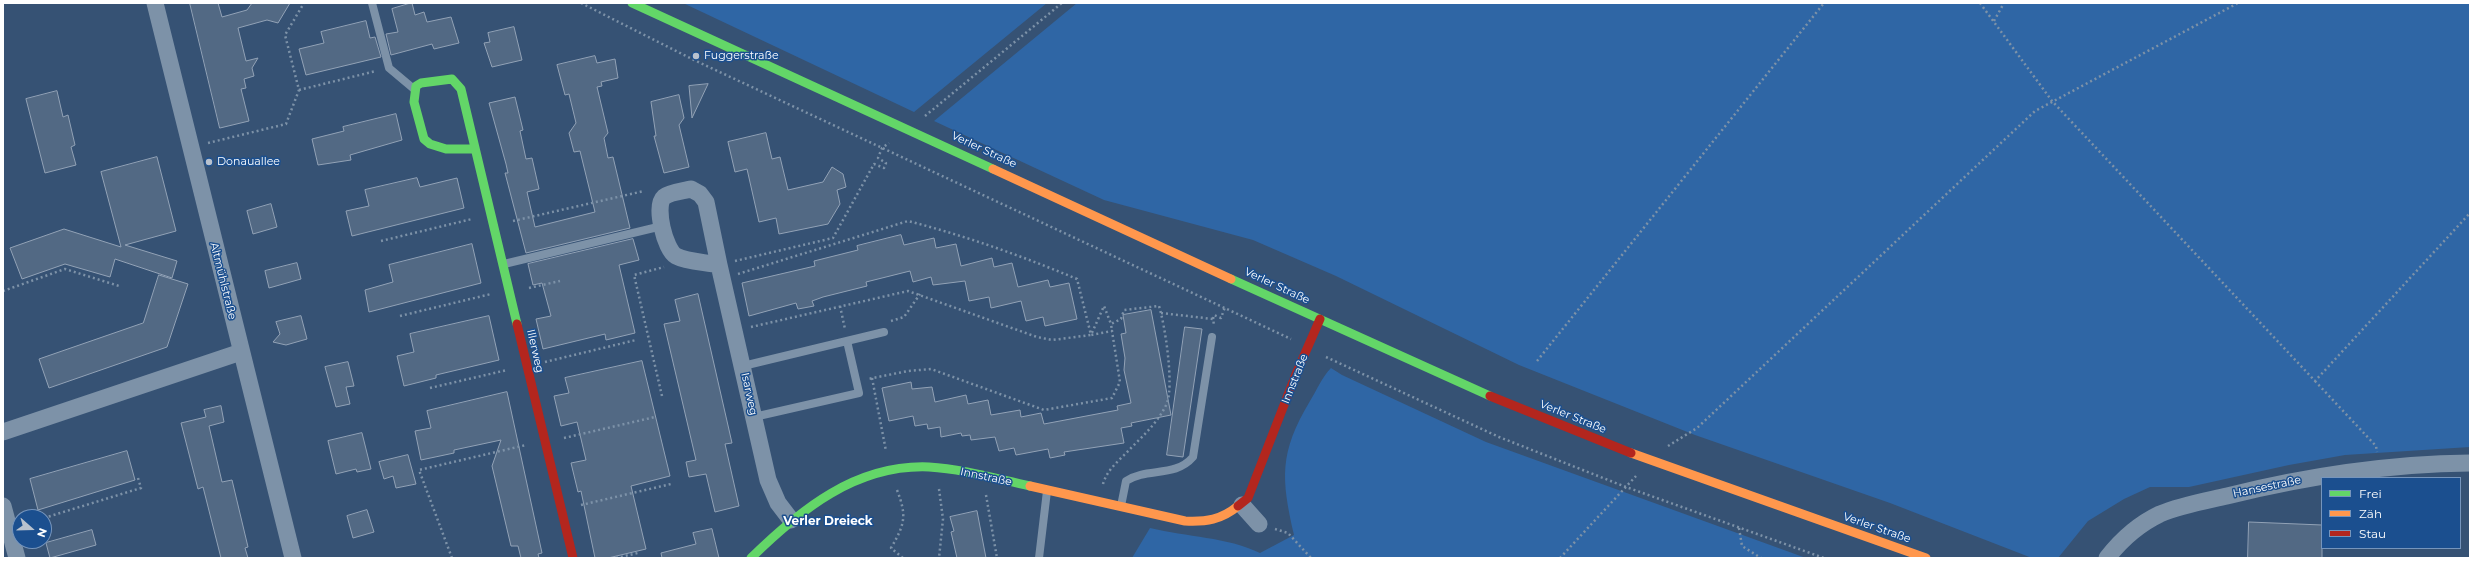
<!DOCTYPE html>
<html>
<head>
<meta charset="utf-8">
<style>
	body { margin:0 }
	#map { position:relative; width:2473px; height:561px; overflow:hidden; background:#365274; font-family:Montserrat,sans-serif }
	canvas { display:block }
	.frame { position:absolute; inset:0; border:4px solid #fff; pointer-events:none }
	.legend { position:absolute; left:2321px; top:477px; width:140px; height:72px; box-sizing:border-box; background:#1b4f8f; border:1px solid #7695bc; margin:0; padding:5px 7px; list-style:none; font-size:12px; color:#fff }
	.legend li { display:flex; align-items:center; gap:8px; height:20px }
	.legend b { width:20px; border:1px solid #7695bc }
	.north { position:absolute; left:12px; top:509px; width:40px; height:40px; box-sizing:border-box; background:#1b4f8f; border:1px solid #7695bc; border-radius:50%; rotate:110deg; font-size:11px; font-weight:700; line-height:16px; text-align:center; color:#fff }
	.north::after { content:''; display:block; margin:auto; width:14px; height:18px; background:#b9c2ce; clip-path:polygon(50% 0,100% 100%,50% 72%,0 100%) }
</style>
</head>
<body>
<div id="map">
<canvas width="2473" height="561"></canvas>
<div class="frame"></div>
<ul class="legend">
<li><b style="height:5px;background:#63d668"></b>Frei</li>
<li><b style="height:5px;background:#ff974d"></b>Zäh</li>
<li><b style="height:5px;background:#b3261e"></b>Stau</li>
</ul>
<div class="north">N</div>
</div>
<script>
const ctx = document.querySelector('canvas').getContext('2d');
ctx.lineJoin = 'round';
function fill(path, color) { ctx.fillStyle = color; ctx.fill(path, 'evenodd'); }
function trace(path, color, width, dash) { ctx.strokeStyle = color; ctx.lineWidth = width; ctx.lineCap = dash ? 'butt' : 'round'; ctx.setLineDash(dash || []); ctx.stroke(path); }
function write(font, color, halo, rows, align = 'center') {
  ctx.font = font + ' Montserrat,sans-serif'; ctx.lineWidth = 3; ctx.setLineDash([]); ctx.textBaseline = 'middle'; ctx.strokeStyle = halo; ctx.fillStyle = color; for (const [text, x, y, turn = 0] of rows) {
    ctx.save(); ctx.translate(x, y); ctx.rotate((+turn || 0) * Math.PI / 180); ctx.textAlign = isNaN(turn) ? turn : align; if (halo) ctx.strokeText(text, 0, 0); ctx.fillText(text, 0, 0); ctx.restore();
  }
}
fill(new Path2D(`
	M683 3H1047L914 112Z
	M1077 3H2470V447L2345 455 2289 465 2189 487H2150L2124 499 2088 521 2058 558H2032L1890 503 1695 435 1519 365 1336 276 1253 240 1104 200 934 121Z
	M1331 368 1342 375 1486 442 1806 558H1132L1150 528C1187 537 1227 537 1260 553L1294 535C1281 478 1279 453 1310 401 1317 390 1322 377 1331 368Z`), '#2f66a5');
const building = new Path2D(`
	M190 3H218L222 17 247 10 252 3H290L278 23 267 20 238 28 246 61 258 58 252 68 254 76 244 79 246 88 241 89 249 121 220 128Z
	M412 3 415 15 424 12 427 22 451 17 459 43 434 49 432 44 391 55 386 34 398 32 392 9Z
	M366 21 370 38 375 37 381 57 306 75 299 49 324 43 321 32Z
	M514 27 522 60 492 67 484 43 490 42 488 33Z
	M595 56 597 63 615 59 618 78 601 82 602 86 597 87 608 133 604 138 608 158 613 157 630 228 526 253 505 173H508L506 164 489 103 515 97 523 130 520 131 526 159 532 158 539 189 527 192 535 227 595 212 580 151 574 152 569 133 576 123 569 94 565 95 557 65Z
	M708 84 692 118 689 86Z
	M57 91 63 117 68 115 75 145 71 147 76 165 45 173 26 99Z
	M679 95 684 118 679 125 689 167 664 173 654 136H656L651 102Z
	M396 114 402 140 350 155 351 160 318 165 312 139 344 131 343 127Z
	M766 133 772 159 780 157 788 190 823 182 832 167 843 174 846 187 837 190 840 204 828 224 779 234 776 218 759 222 747 169 735 172 728 142Z
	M157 157 176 231 125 245 177 261 172 278 115 259 110 277 65 264 22 279 10 248 64 229 121 247 101 172Z
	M417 178 420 187 457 178 464 208 352 236 346 211 369 206 365 190Z
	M271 204 277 227 253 234 247 211Z
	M901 235 904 245 934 238 936 248 956 244 961 266 992 258 994 267 1012 263 1018 287 1048 280 1050 287 1069 283 1077 319 1045 326 1043 317 1026 321 1021 301 991 308 989 297 969 301 965 281 933 285 931 277 913 282 910 271 866 282 867 286 823 297 812 301 814 306 798 309 796 303 749 316 742 283 815 266 814 261 858 250 857 246Z
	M633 239 639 260 619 265 635 333 606 340 605 334 543 349 536 319 551 316 542 283 533 285 528 264Z
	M472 244 481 283 369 312 365 290 393 282 389 265Z
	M297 263 301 279 269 288 265 271Z
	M159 275 188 284 167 347 49 388 39 359 143 323Z
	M698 294 732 443 725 444 739 506 715 512 706 474 689 477 686 462 696 460 664 324 680 321 675 300Z
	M1151 310 1171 415 1131 423 1132 426 1121 428 1124 443 1064 452 1065 455 1050 458 1048 449 1016 455 1014 448 999 451 995 437 971 440 970 435 962 436 961 433 941 437 940 427 928 429 927 424 915 426 913 416 889 421 882 388 911 382 912 389 932 387 935 402 966 395 968 404 988 400 991 415 1020 410 1021 417 1041 413 1044 424 1118 410 1117 406 1131 403 1124 370 1125 358 1121 334 1126 333 1123 315Z
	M301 316 307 339 286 345 273 342 280 334 276 322Z
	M489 316 499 360 436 375V378L404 386 397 356 414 352 410 334Z
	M1185 327 1202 329 1183 457 1167 455Z
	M642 361 670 476 631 486 646 549 608 558H595L581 491 578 492 571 463 586 460 577 422 561 426 554 396 569 393 565 378Z
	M348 362 354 386 346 387 350 404 336 407 325 367Z
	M507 392 542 553 538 554 539 558H521L518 546H511L492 466 501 440 454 450V453L421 460 415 431 431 428 427 411Z
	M221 406 224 422 209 426 222 482 232 480 248 547 245 548 248 558H221L203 487 198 489 181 423 206 417 204 410Z
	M362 433 371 469 357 472 356 469 336 474 328 441Z
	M127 451 135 480 38 510 30 479Z
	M408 455 416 484 396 488 393 476 384 479 379 462Z
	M367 510 374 532 353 538 347 516Z
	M977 511 986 558H957L951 532 954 531 950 517Z
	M2249 522 2322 525V558H2248Z
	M712 529 719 558H662L661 553 696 544 693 533Z
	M92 530 96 545 50 558 46 543Z`);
fill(building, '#526984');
trace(building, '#92a2b6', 1);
trace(new Path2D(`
	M581 3 694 60 1291 339
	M1980 3 2052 101 2315 381 2470 213
	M1994 21 2004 3
	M299 90 376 71
	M925 116 1062 3
	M208 143 286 124 299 90 285 35 304 3
	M513 221 644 191
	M381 241 472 219
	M735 261 833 238 874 164 884 168 886 163 878 158 882 148 889 143
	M738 274 908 221C966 236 1022 256 1077 279L1091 335 1112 331 1120 382 1112 398 1044 410 931 369 908 371 868 379
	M529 288 560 281
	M3 291 65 269 119 286
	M840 306 845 329
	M1161 313 1213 319 1214 325
	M400 316 491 294
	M1213 319 1214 315 1221 318 1225 307
	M891 321 904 317 920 294
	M751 327 908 291 1037 337 1052 340 1091 335 1104 306 1111 324
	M1326 357 1499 437 1626 487 1824 558
	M1537 361 1824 3
	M545 362 636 340
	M872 378 886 451
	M2315 381 2376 446 2377 452
	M430 388 507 370
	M662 396 634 275 664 267
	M564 438 655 417
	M1668 446 1697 428 2035 111 2238 3
	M1103 484C1107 469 1121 459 1131 448 1145 434 1159 421 1167 403 1174 384 1165 325 1159 306L1124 310 1121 319 1111 324 1112 331
	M939 489 943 519 939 558
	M897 490C907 516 905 524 891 548L903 558
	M986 495 997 558
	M581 505 671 484
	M44 518 141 488 138 478
	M1739 528 1742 546 1761 558
	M1275 529 1288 533 1311 558
	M452 558 419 470 526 445
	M616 558 638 553
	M1560 558 1636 476`), '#7d92a8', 2.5, [2, 3]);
trace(new Path2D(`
	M372 3 389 68 414 89
	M504 264 662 226
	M743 366 884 332
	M754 417 859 393 847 341
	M1121 506 1126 481C1147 467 1175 478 1193 457L1212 337
	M1039 558 1047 491`), '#7d92a8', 8);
trace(new Path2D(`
	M155 3 293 558
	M719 265 706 202 700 194 691 189C684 191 670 192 664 197 654 206 665 250 676 256 687 262 706 262 719 265L768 480 778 503 791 520
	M3 432 241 352
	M1242 505 1259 524
	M3 506 17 558
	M2107 558C2121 540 2139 524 2160 514 2181 505 2205 501 2227 496 2307 476 2388 464 2470 463`), '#7d92a8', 17);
trace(new Path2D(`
	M632 3 993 169
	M474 149H446L430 144 424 139 414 102 416 86 421 83 452 79 461 89 517 324
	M1231 279 1490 396
	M751 558C800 510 856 464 929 467 963 469 997 479 1030 486`), '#63d668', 9);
trace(new Path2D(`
	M993 169 1231 279
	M1631 453 1926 558
	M1030 486 1185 521C1206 522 1221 520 1238 506`), '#ff974d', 9);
trace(new Path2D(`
	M517 324 573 558
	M1490 396 1631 453
	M1238 506 1248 498 1296 374 1320 319`), '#b3261e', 9);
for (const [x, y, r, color] of [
	[696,56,4,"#b9c2ce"],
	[209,162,4,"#b9c2ce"]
]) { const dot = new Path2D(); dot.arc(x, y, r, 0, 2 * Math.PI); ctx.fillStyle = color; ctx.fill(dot); trace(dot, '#1b4f8f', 1.5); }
write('11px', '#fff', '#1b4f8f', [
	["Fuggerstraße",704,56],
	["Donauallee",217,162]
], 'left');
write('11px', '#fff', '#1b4f8f', [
	["Verler Straße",984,150,25],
	["Altmühlstraße",223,281,76],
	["Verler Straße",1277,286,25],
	["Illerweg",535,351,77],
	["Innstraße",1295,379,-68],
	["Isarweg",749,394,78],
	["Verler Straße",1573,417,22],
	["Innstraße",986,477,12],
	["Hansestraße",2267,487,-12],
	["Verler Straße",1877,528,19]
]);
write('bold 12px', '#fff', '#1b4f8f', [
	["Verler Dreieck",828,521]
]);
</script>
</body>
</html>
